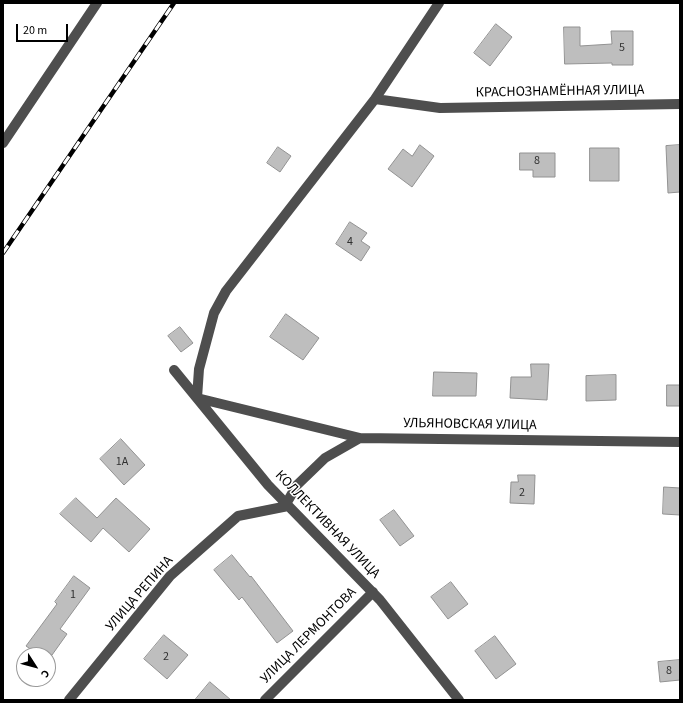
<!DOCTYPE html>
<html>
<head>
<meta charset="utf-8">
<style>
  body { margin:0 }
  #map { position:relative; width:683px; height:703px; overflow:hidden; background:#fff; font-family:"Source Sans 3",sans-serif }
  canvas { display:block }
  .frame { position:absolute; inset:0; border:4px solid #000; pointer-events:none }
  .north { position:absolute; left:16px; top:647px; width:40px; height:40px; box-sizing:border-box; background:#fff; border:1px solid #999; border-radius:50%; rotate:126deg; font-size:11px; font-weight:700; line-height:16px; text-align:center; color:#000 }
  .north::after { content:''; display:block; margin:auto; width:14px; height:18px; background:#000; clip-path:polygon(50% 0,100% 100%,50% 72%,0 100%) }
  .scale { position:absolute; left:16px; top:24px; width:52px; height:18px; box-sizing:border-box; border:2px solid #000; border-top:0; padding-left:5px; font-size:12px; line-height:14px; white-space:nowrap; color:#000; -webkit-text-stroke:3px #fff; paint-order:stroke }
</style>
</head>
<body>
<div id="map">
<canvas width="683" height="703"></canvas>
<div class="frame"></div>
<div class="north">С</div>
<div class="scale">20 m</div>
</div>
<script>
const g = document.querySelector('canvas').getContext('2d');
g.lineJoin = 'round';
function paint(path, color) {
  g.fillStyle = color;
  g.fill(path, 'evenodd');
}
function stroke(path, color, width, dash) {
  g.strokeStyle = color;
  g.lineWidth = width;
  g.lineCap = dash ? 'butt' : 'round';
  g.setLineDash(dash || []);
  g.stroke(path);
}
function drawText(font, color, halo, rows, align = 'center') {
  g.font = font + ' "Source Sans 3",sans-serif';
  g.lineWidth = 3;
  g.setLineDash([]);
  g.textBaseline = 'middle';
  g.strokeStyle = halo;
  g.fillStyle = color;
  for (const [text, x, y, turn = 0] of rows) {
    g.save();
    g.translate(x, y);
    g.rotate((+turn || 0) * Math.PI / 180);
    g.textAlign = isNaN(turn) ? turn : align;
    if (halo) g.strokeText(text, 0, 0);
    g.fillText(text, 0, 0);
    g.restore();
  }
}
const building = new Path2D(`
  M496 24 512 37 490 66 474 53Z
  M564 27H580V46L612 44 611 31H633V65H612V63L565 64Z
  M420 145 434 156 412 187 388 169 403 149 412 156Z
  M680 145V192L668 193 666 146Z
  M278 147 291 156 280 172 267 163Z
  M590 148H619V181H590Z
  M520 153H555V177H533V170H520Z
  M350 222 367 233 361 241 370 247 361 261 336 244Z
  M286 314 319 338 303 360 270 337Z
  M180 327 193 343 181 352 168 336Z
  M531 364H549L547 400 510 398 511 377H531Z
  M434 372 477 373 476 396H433Z
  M616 375V400L586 401V376Z
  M667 385H680V406H667Z
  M121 439 145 465 124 485 100 459Z
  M518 475H535L534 504 510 503 511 482H518Z
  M664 487 680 488V515L663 514Z
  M76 498 97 518 116 498 150 529 129 552 103 528 91 542 60 514Z
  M394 510 414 536 400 546 380 520Z
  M232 555 250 577 251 576 293 631 277 643 242 597 239 600 214 570Z
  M74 576 90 588 60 629 67 634 52 655H39L26 646 57 604 55 602Z
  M451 582 468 604 448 619 431 597Z
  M164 635 188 655 167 679 144 659Z
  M495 636 516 664 496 679 475 651Z
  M680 660V680L660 682 658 662Z
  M210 682 231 700H195Z`);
const minor = new Path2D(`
  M375 99 440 108 680 104
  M3 143 97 3
  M174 370 268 485 380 600 459 700
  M360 438 197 398 199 369 214 313 226 291 375 99 439 3
  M286 504 297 485 325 458 360 438 680 442
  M69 700 170 576 238 516 288 506
  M265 700 373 592`);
const rail = new Path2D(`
  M3 253 174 3`);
const numberNames = [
  ["5",622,48],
  ["8",537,161],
  ["4",350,242],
  ["1А",122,462],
  ["2",522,493],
  ["1",73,595],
  ["2",166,657],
  ["8",669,671]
];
const streetNames = [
  ["КРАСНОЗНАМЁННАЯ УЛИЦА",560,92,-1],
  ["УЛЬЯНОВСКАЯ УЛИЦА",470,425,1],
  ["КОЛЛЕКТИВНАЯ УЛИЦА",327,525,46],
  ["УЛИЦА РЕПИНА",140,594,-49],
  ["УЛИЦА ЛЕРМОНТОВА",309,636,-45]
];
paint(building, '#bebebe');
stroke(building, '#929292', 1);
stroke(minor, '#4e4e4e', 10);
stroke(rail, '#000', 4.5);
stroke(rail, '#fff', 3, [9]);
drawText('12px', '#303030', null, numberNames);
drawText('14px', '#000', '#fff', streetNames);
</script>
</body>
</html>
